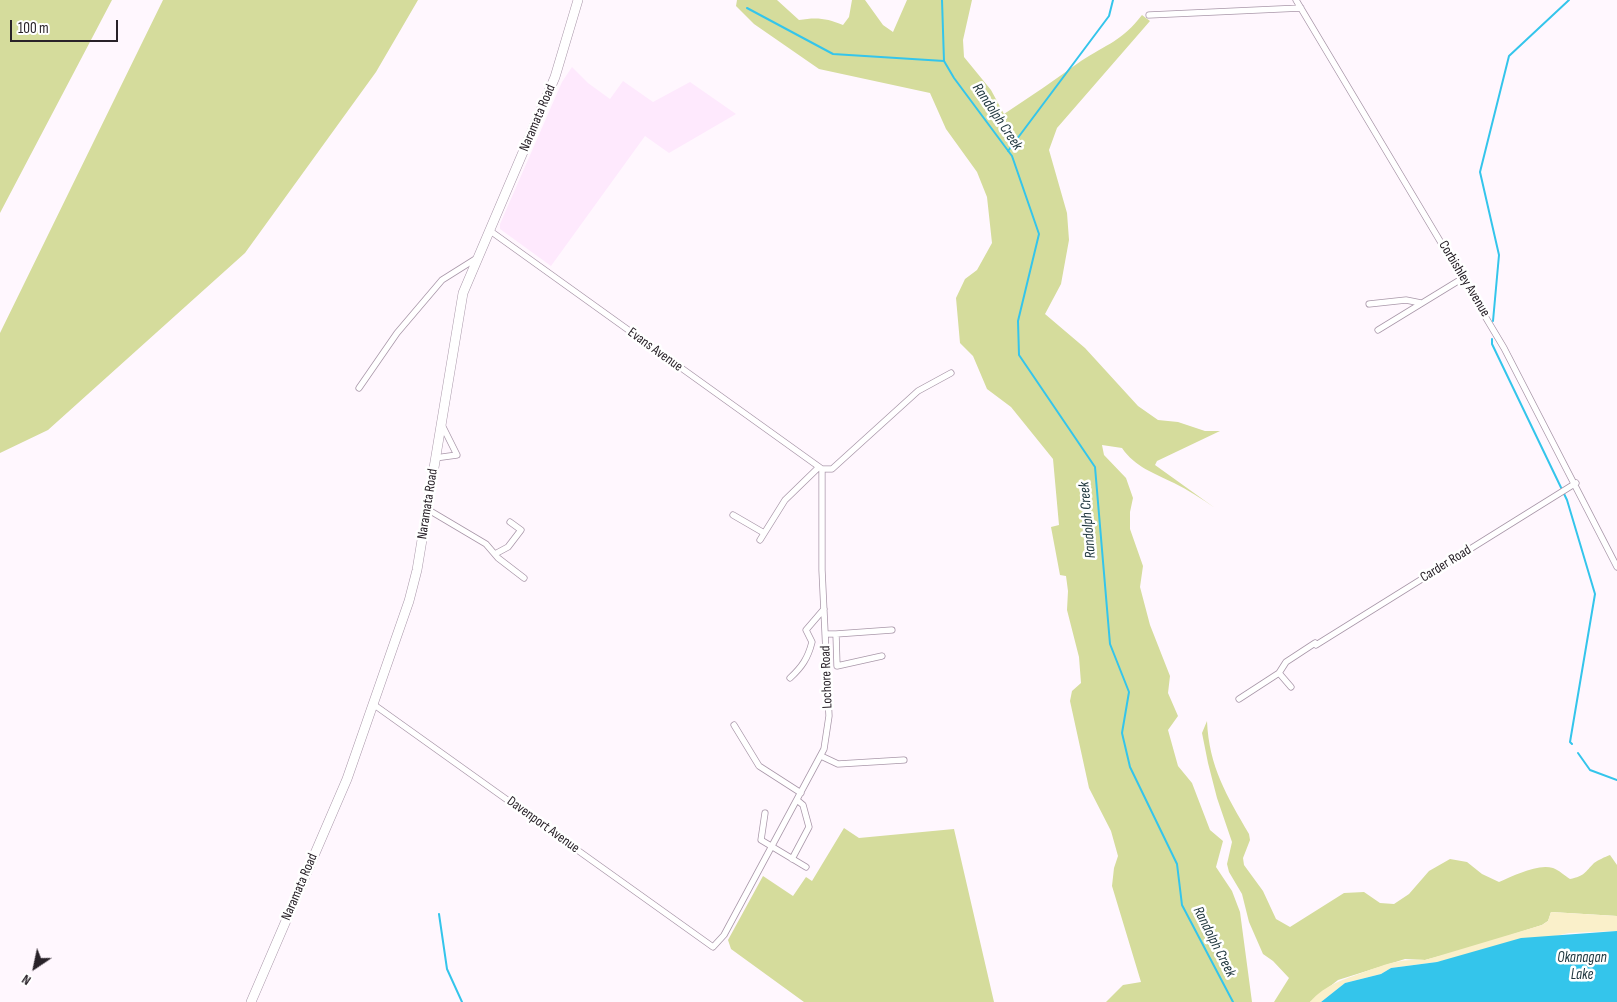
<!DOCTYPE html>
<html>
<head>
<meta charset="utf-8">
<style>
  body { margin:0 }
  #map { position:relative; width:1617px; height:1002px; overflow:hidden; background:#fff7fe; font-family:"Sofia Sans Condensed",sans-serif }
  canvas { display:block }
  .north { position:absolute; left:10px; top:942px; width:50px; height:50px; -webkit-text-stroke:4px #fff; paint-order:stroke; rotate:214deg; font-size:14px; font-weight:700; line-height:20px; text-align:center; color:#292229 }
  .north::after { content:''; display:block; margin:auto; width:18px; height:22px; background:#292229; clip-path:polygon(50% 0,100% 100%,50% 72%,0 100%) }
  .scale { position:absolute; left:10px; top:20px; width:108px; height:22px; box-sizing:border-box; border:2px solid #292229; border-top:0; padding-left:6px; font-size:15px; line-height:18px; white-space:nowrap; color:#292229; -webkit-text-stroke:4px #fff; paint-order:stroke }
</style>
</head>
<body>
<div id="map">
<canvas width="1617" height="1002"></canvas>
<div class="north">N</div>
<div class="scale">100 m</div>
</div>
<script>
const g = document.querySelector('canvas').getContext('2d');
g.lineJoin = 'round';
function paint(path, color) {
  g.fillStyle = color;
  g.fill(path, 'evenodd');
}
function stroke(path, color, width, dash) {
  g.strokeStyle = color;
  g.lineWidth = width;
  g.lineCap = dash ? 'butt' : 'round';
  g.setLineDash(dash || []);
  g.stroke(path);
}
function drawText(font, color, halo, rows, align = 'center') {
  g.font = font + ' "Sofia Sans Condensed",sans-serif';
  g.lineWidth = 5;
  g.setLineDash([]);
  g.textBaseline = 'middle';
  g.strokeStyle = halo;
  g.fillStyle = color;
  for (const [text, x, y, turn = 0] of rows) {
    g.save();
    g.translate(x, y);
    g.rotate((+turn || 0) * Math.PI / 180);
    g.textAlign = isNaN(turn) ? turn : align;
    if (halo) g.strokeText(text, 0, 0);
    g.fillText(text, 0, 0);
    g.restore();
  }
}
const built = new Path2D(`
  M572 67 588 83 610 99 623 81 653 102 690 82 736 114 669 153 645 136 551 266 500 229V224L562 82Z`);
const green = new Path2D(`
  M0 0H112L0 213Z
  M163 0H418L376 72 245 253 48 430 0 453V333Z
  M737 0H777L799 20C816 17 827 18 843 25L849 17 852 0H865L883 25 893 32 907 0H972L963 40 964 57 991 90 1004 114C1030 97 1056 79 1081 61 1107 44 1122 41 1142 15L1150 21 1057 128 1049 150 1067 213 1069 240 1061 284 1045 314 1085 348 1138 406 1158 420 1178 422 1205 431H1220L1157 461 1155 465 1215 508C1202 499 1188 490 1174 483 1154 473 1135 467 1122 448L1102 445 1104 455 1126 478 1133 498 1130 512V529L1143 566 1140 587 1150 625 1170 676 1168 693 1178 716 1168 730 1178 766 1192 783 1210 830 1223 841 1216 867 1232 891 1240 912 1252 1002H1106L1123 985 1141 982 1112 886 1114 868 1118 856 1111 831 1089 788 1070 701 1072 691 1081 683 1079 657 1067 610 1068 591 1066 576 1060 575 1051 527 1059 525 1053 459 1011 407 987 389 973 356 960 343 956 298 965 279 977 270 992 243 987 197 977 172 946 129 930 93 819 69 754 24 736 6Z
  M1207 721C1209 767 1227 796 1249 834L1250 840 1243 858 1244 865 1263 891 1276 919 1290 927 1344 893 1364 892 1380 903 1394 904 1409 894 1429 871 1450 859 1467 862 1482 874 1499 882C1513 876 1538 863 1553 868 1559 870 1565 876 1570 879 1585 876 1585 872 1594 863 1598 860 1605 857 1610 855L1617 865V916L1551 912 1548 921 1542 925 1470 948 1425 960 1405 959 1338 980 1310 1002H1274L1289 978 1273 961 1263 954 1249 922 1242 894 1229 872 1227 864 1232 842 1217 798 1208 763 1202 733Z
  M844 828 859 838 954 829 994 1002H804L731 949 728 940 763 876 793 896 806 877 812 881Z`);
const sand = new Path2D(`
  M1551 912 1617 916V931L1569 933 1437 962 1391 968 1381 974 1345 983 1321 1002H1310C1326 984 1343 980 1364 972 1387 964 1399 959 1425 960L1542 925 1548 921Z`);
const water = new Path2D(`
  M1617 931V1002H1321L1345 983 1381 974 1391 968 1437 962 1521 938Z`);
const stream = new Path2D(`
  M942 0 944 61 954 78 1012 156 1039 234 1018 321 1019 355 1095 467 1110 644 1129 692 1122 733 1130 767 1177 864 1182 905 1233 1002
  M747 8 833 54 944 61
  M1008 151 1109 16 1113 0
  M1493 321 1499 255 1480 172 1509 56 1569 0
  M1492 339V344L1567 500 1595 594 1570 742 1572 744
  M1578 753 1590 770 1617 780
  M439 914 447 969 462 1002`);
const minor = new Path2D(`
  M1296 0 1504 348 1617 567
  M1149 15 1301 8
  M489 230 822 469
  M1369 304 1406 300 1421 303
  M1378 330 1463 278
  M359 388 397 333 442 280 477 258
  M435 458 457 455 442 425
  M427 509 486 544 498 558 524 578
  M733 515 764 533
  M760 540 785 500 819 467
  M495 554 508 547 521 530 510 522
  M825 634H836L837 666 882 656
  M836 634 892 630
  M1316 645 1576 483
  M790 678C802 667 808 658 812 642L806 630 824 609
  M1291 687 1279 673 1286 662 1315 643
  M1239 699 1279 673
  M373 704 713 947 724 935 824 749 829 716 822 570V469H832L918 391 951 373
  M734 725 759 766 801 793
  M821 756 838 764 904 760
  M765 813 761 840 806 867
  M792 859 809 827 803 805 797 800`);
const secondary = new Path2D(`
  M251 1002 347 779 409 601 417 570 463 293 555 77 578 0`);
const streetNames = [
  ["Naramata Road",538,118,-67],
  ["Corbishley Avenue",1464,279,59],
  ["Evans Avenue",655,350,36],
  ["Naramata Road",428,504,-81],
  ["Carder Road",1446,564,-32],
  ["Lochore Road",827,677,-92],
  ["Davenport Avenue",543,825,36],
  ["Naramata Road",300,887,-67]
];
const waterNames = [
  ["Randolph Creek",997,117,56],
  ["Randolph Creek",1088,520,-95],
  ["Randolph Creek",1214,942,63],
  ["Okanagan",1582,958],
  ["Lake",1582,975]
];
paint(built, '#fee9fd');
paint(green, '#d5dc9c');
paint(sand, '#faf0ca');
paint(water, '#34c5eb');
stroke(stream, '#34c5eb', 2);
stroke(minor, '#a997a9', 7);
stroke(secondary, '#a997a9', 10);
stroke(minor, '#fff', 5.5);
stroke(secondary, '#fff', 9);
drawText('14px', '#292229', '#fff', streetNames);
drawText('italic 15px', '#20373f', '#fff', waterNames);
</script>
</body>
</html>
